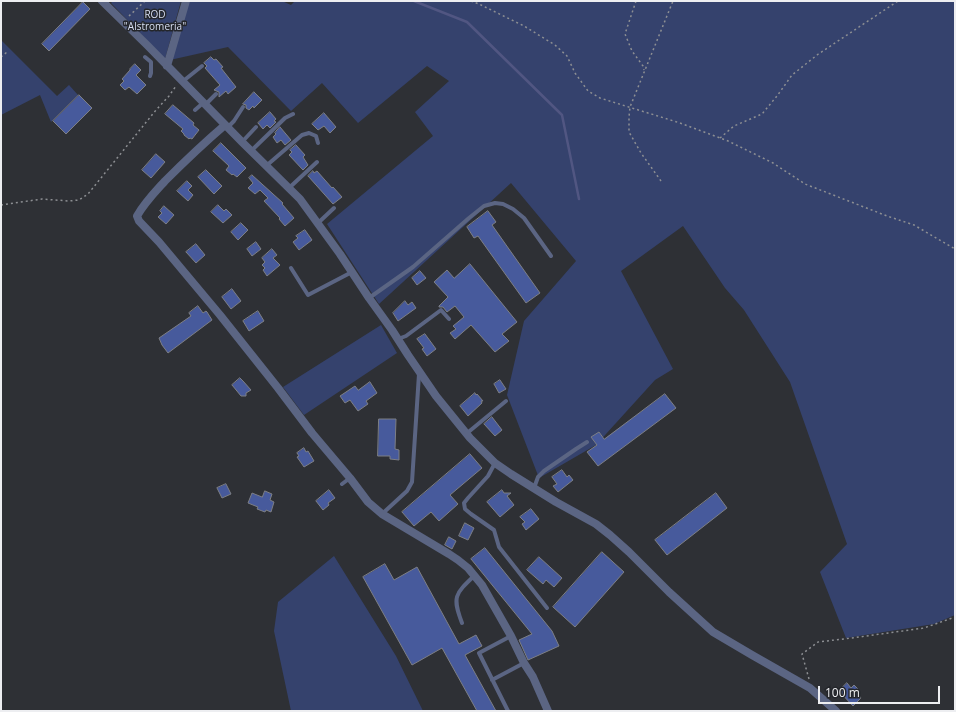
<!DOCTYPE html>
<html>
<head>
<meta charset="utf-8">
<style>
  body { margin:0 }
  #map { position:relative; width:956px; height:712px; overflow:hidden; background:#2e3035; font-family:"Open Sans",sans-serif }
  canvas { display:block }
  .frame { position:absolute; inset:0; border:2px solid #edeef1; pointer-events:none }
  .scale { position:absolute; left:818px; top:686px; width:122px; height:18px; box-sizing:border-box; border:2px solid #edeef1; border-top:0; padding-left:5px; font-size:12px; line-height:14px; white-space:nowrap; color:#edeef1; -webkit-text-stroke:3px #24262b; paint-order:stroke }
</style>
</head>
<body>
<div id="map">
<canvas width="956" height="712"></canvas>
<div class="frame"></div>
<div class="scale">100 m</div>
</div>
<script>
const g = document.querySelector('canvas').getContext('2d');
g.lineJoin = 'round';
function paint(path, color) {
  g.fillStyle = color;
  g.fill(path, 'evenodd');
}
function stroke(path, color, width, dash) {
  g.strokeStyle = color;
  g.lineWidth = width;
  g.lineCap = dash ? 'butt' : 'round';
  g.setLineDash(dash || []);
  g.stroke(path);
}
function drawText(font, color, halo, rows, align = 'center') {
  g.font = font + ' "Open Sans",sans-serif';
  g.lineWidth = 3;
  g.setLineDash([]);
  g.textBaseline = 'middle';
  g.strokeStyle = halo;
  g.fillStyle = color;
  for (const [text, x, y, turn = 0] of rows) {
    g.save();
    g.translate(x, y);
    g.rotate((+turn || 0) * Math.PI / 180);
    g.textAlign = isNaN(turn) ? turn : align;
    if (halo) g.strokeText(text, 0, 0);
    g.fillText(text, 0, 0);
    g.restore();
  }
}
const green = new Path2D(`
  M113 1H181L165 59 111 3Z
  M187 1H282L291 5 295 1H955V615L934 624 846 638 820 572 847 544 790 382 744 310 725 288 683 226 621 271 673 369 655 380 596 445 539 478 507 395 524 321 576 261 511 183 379 304 327 224 433 136 415 112 449 81 427 66 358 123 322 83 291 111 228 47 170 60Z
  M1 40 57 96 69 85 78 95 51 122 40 95 1 115Z
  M381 325 397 353 304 415 283 387Z
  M334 556 396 656 423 711H291L274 631 278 602Z`);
const stream = new Path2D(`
  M414 1 467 22 562 115 579 199`);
const building = new Path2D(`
  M83 2 90 9 49 51 42 44Z
  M211 57 214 60 216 59 223 67 221 68 236 87 228 94 226 91 219 97V92L214 90 220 85 205 68 207 66 204 63Z
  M135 64 141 70 136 75 146 85 137 94 129 87 125 90 120 85 124 81 122 79 130 70V69Z
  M254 92 262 100 254 108 253 106 249 110 246 108V105L243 104Z
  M79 95 92 108 66 134 53 121Z
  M173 105 194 123 193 125 199 130 192 139 190 138 189 139 184 135V134L181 131 183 129 165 114Z
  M270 112 276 119 274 121 276 122 270 128 267 125 263 129 258 123Z
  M324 113 336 127 330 133 324 126 318 130 312 124Z
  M280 127 291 140 285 145 281 140 277 143 273 137 276 134 275 133Z
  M221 143 246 168 237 177 233 174 232 175 226 170 229 166 213 151Z
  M296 145 305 155 303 157 308 165 303 170 289 155 292 152 290 150Z
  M156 154 165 162 151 178 142 170Z
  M206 170 222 186 214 194 198 177Z
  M313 171 314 173 317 171 332 188 333 187 342 197 333 204 308 176Z
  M252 175 283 203 282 204 294 218 285 226 279 219 280 218 264 201 268 198 260 190 255 194 248 188 253 183 249 178Z
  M187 181 192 186 188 190 193 195 188 201 177 191Z
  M218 205 224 211 226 209 232 215 223 223 211 212Z
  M164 206 174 215 166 224 158 217 162 213 160 211Z
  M488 211 496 222 492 225 540 293 526 303 478 236 474 238 467 227Z
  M241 223 248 230 238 240 231 232Z
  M305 230 312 240 299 250 293 242 298 238 296 236Z
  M256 242 261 249 252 256 247 249Z
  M196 244 205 255 196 263 186 252Z
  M272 249 277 255 273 258 280 265 267 276 263 270 265 268 262 265 265 262 262 258Z
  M470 264 517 322 502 334 509 341 495 352 471 325 455 339 450 333 456 329 453 326 464 317 455 306 447 312 443 307H439V306L448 297 434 282 447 270 454 278Z
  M420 271 426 278 417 285 412 278Z
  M232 289 241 301 231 309 222 297Z
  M405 301 408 305 412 302 416 308 398 321 393 313Z
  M198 306 203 313 206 311 207 312 212 320 168 353 162 345 159 338 191 316 189 313Z
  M258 311 264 321 249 331 243 321Z
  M425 334 436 349 427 356 422 349 424 348 417 339Z
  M240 378 243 381 251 390 246 393V396H241L232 385Z
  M500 380 506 389 499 393 494 384Z
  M370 382 377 393 366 401 368 404 358 411 350 400 345 403 340 396 355 386 358 390Z
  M475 393 476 395 477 394 483 401H481L482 403 468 416 460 406Z
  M665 394 676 408 598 466 587 452 597 445 591 437 599 432 604 439Z
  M492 417 502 430 495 436 484 424Z
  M379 419H396L395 449 399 450V460L390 459V456H378Z
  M304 448 306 452 308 451 314 461 304 467 297 457 299 456 297 453Z
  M470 454 482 468 450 495 458 504 439 521 431 512 414 526 402 512Z
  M562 470 567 477 569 475 573 480 558 492 553 486 557 484 552 477Z
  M226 484 231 494 222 498 217 488Z
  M329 490 335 498 328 503 329 505 323 510 316 501Z
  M502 490 504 493H511L507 496 514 505 500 517 487 502Z
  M265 491 272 494 270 500 274 502 271 512 266 510 265 512 257 509 258 507 248 503 252 493 262 497Z
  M716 493 727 508 667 555 655 540Z
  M531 509 539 519 526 530 522 524 525 522 520 517Z
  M465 523 474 528 468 540 459 536Z
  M449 537 456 541 452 549 445 545Z
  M485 548 552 631 559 646 528 660 519 640 532 634 471 559Z
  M602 552 624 572 575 627 553 607Z
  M539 557 562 578 554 587 546 580 543 584 527 570Z
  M385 564 394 580 417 567 459 644 476 635 482 646 465 655 496 711H477L442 648 412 665 363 577Z
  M847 683 851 688 854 685 858 689 856 692 861 698 853 706 839 691Z`);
const path = new Path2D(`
  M471 1 479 4 524 26 555 45 567 56 575 73 588 91 600 98 680 123 728 141 773 163 805 184 887 216 914 225 955 249
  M636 1 625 34 632 51 643 66 644 70
  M129 16 145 1
  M1 57 7 52
  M720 138 734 126 762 114 777 96 792 75 817 55 898 1
  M661 181 641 153 629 132V117L630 107 673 1
  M1 205 42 199 69 201 79 200 88 194 156 110 169 96 176 86
  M809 679 802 654 818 642 852 638 924 628 955 617`);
const lane = new Path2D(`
  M145 57 151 62V73L150 76
  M182 82 202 66
  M205 105 216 94
  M195 110 203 103
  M227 128 234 121 243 107
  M242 142 256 127
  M251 151 285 118 293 114
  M266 166 302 135 309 133 316 136 318 143
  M289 188 317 162
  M318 223 334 208
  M291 268 308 295 352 272
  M369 298 413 267 469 218 484 206 495 203 503 204 513 209 524 218 551 256
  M398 339 406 336 441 310 449 319
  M466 434 506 401
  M495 463 488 476 468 498 464 503 465 509 471 514 494 530 499 547 547 608
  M342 484 350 478
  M534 488 538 477 544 471 576 449 587 442
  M382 514 407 491 412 482 419 374
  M462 623C452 597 455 594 474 576
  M492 680 524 663
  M508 711 479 653 511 636`);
const street = new Path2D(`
  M102 1 147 45 242 142 300 199 340 254 369 298 392 330 408 355 436 396 470 438 495 463 511 474 556 502 596 524 610 535 629 552 669 592 713 632 752 655 810 688 836 711
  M167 66 186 1
  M225 125C204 143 184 162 165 181 155 192 145 202 137 216L139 221 159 242 220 315 278 388 312 433 350 478 368 502 382 514 449 554 458 560 468 568 482 585 511 636 524 663 533 677 548 711`);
const parkNames = [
  ["ROD",155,15],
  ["\"Alstromeria\"",155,27]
];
paint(green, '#35426d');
stroke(stream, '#515682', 2.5);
paint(building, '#475a9c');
stroke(building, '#7d7f85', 1);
stroke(path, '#8d8f93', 1.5, [2, 3]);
stroke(lane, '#5b6583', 4);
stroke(street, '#5b6583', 8);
drawText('10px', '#d7def2', '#24262b', parkNames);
</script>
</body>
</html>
